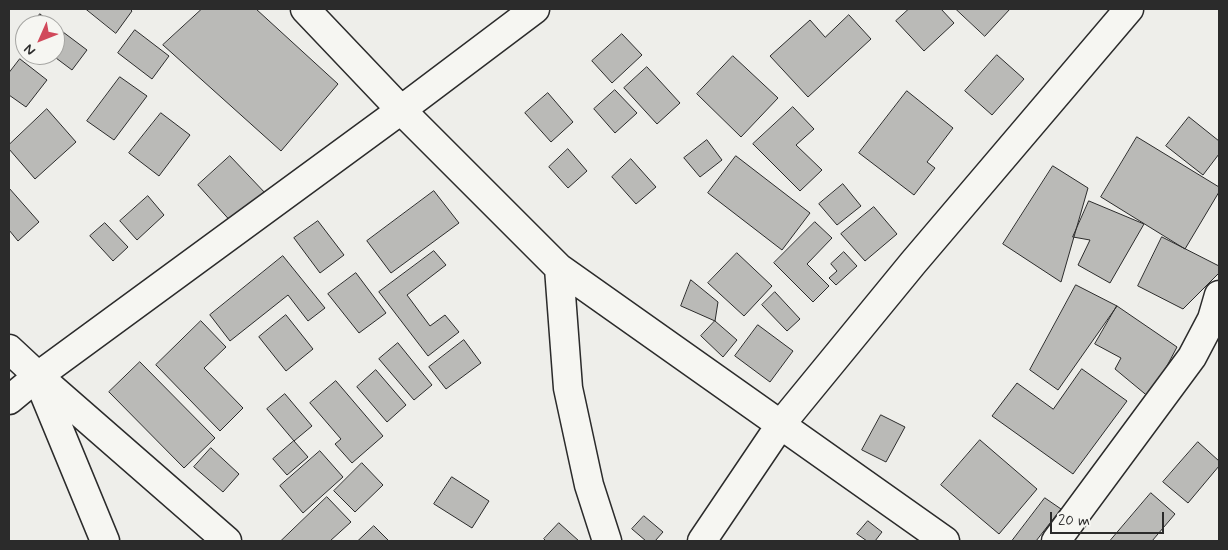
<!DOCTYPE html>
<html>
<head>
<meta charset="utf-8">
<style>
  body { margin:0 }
  #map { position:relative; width:1228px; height:550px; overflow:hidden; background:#eeeeea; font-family:Mynerve,sans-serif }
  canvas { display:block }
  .frame { position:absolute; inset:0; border:10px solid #2b2b2b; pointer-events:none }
  .north { position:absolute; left:15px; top:15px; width:50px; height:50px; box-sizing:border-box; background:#f6f6f2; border:1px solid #a5a5a2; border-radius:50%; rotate:226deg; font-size:14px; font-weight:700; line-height:20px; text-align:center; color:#2b2b2b }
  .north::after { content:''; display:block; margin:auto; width:18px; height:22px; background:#d1495b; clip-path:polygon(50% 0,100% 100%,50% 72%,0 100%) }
  .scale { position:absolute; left:1050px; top:512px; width:114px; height:22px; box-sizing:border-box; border:2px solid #2b2b2b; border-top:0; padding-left:6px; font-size:15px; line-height:18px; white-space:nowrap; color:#2b2b2b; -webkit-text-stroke:4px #f6f6f2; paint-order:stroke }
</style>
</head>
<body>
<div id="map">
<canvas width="1228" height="550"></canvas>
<div class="frame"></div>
<div class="north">N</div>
<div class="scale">20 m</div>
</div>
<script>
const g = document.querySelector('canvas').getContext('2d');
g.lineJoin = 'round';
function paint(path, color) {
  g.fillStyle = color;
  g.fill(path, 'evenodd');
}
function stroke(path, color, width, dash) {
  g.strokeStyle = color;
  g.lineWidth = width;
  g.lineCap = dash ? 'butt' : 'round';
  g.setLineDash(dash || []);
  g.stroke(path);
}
const building = new Path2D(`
  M86 9H130L132 11 116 33Z
  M202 9H256L338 84 281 151 163 45Z
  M909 9H941L954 23 924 51 896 21Z
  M956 9H1010L985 36Z
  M40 14 54 25H32Z
  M849 15 871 39 808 97 770 56 810 20 825 37Z
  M55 26 87 50 72 70 52 55H55Z
  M135 30 169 56 152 79 118 53Z
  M622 34 642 55 612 83 592 61Z
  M997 55 1024 79 992 115 965 91Z
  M733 56 778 98 741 137 697 94Z
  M20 59 47 80 26 107 9 95V73Z
  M647 67 680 103 657 124 624 88Z
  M120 77 147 96 114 140 87 121Z
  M615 90 637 113 615 133 594 109Z
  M907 91 953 128 927 162 935 168 914 195 859 153Z
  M548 93 573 122 551 142 525 113Z
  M793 107 814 129 796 145 822 170 800 191 753 144Z
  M47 109 76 142 35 179 9 149V145Z
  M161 113 190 135 159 176 129 153Z
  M1189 117 1219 141V154L1203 175 1166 146Z
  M1137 137 1219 187V192L1185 249 1101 197Z
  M707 140 722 160 700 177 684 158Z
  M568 149 587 171 568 188 549 167Z
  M230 156 267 195 234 225 198 185Z
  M736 156 810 213 782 250 708 193Z
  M631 159 656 187 636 204 612 177Z
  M1053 166 1088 188 1061 282 1003 244Z
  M843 184 861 206 837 225 819 204Z
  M9 188 39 222 18 241 9 230Z
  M434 191 459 223 391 273 367 241Z
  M148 196 164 215 137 240 120 221Z
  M1089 201 1144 224 1110 283 1078 265 1090 240 1073 237Z
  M874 207 897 234 865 261 841 234Z
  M318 221 344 255 320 273 294 238Z
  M815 222 832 238 807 264 829 286 813 302 774 263Z
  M105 223 128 247 113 261 90 236Z
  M1162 237 1219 266V273L1183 309 1138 286Z
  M434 251 446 265 407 295 430 326 445 315 459 332 428 356 379 292Z
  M844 252 857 266 836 285 829 278 837 271 831 264Z
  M737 253 772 286 744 316 708 283Z
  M283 256 325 308 308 321 288 295 230 341 210 315Z
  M356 273 386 313 359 333 328 294Z
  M691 280 718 302 715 321 681 306Z
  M1076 285 1117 306 1058 390 1030 370Z
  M775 292 800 319 787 331 762 305Z
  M1117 306 1177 347 1150 398 1115 369 1121 358 1095 344Z
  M286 315 313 349 286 371 259 337Z
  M201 321 226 347 204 368 243 408 220 431 156 365Z
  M715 321 737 340 723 357 701 336Z
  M758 325 793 351 770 382 735 356Z
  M464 340 481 363 446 389 429 367Z
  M398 343 432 385 414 400 379 359Z
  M140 362 215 438 184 468 109 392Z
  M1082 369 1127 401 1073 474 992 416 1017 383 1053 409Z
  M376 370 406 405 387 422 357 387Z
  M336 381 383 436 352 463 335 444 341 439 310 403Z
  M285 394 312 426 294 441 267 409Z
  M881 415 905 427 886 462 862 450Z
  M980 440 1037 489 999 534 941 485Z
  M294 441 308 457 287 475 273 459Z
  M1198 442 1219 461V466L1188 503 1163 482Z
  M211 448 239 474 223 492 194 467Z
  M320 451 343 477 303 513 280 486Z
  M362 463 383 485 355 512 334 491Z
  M452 477 489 501 472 528 434 504Z
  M1151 493 1175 514 1152 541H1110Z
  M327 497 351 522 330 541H281Z
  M1045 498 1061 509 1036 541H1012Z
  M644 516 663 532 655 541H646L632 529Z
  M868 521 882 532 875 541H867L857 534Z
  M559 523 579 541H546L544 539Z
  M374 526 389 541H358Z`);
const minor = new Path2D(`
  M305 9 401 110 559 268 945 541
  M559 268 568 388 589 485 607 541
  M9 349 38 376 227 541
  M39 381 105 541
  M9 400 38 376 401 110 535 9
  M702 541 781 424 913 263 1129 9
  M1056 541 1192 357 1212 319 1219 295`);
paint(building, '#babab7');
stroke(building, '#2b2b2b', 1);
stroke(minor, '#2b2b2b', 31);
stroke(minor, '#f6f6f2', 28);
</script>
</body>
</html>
